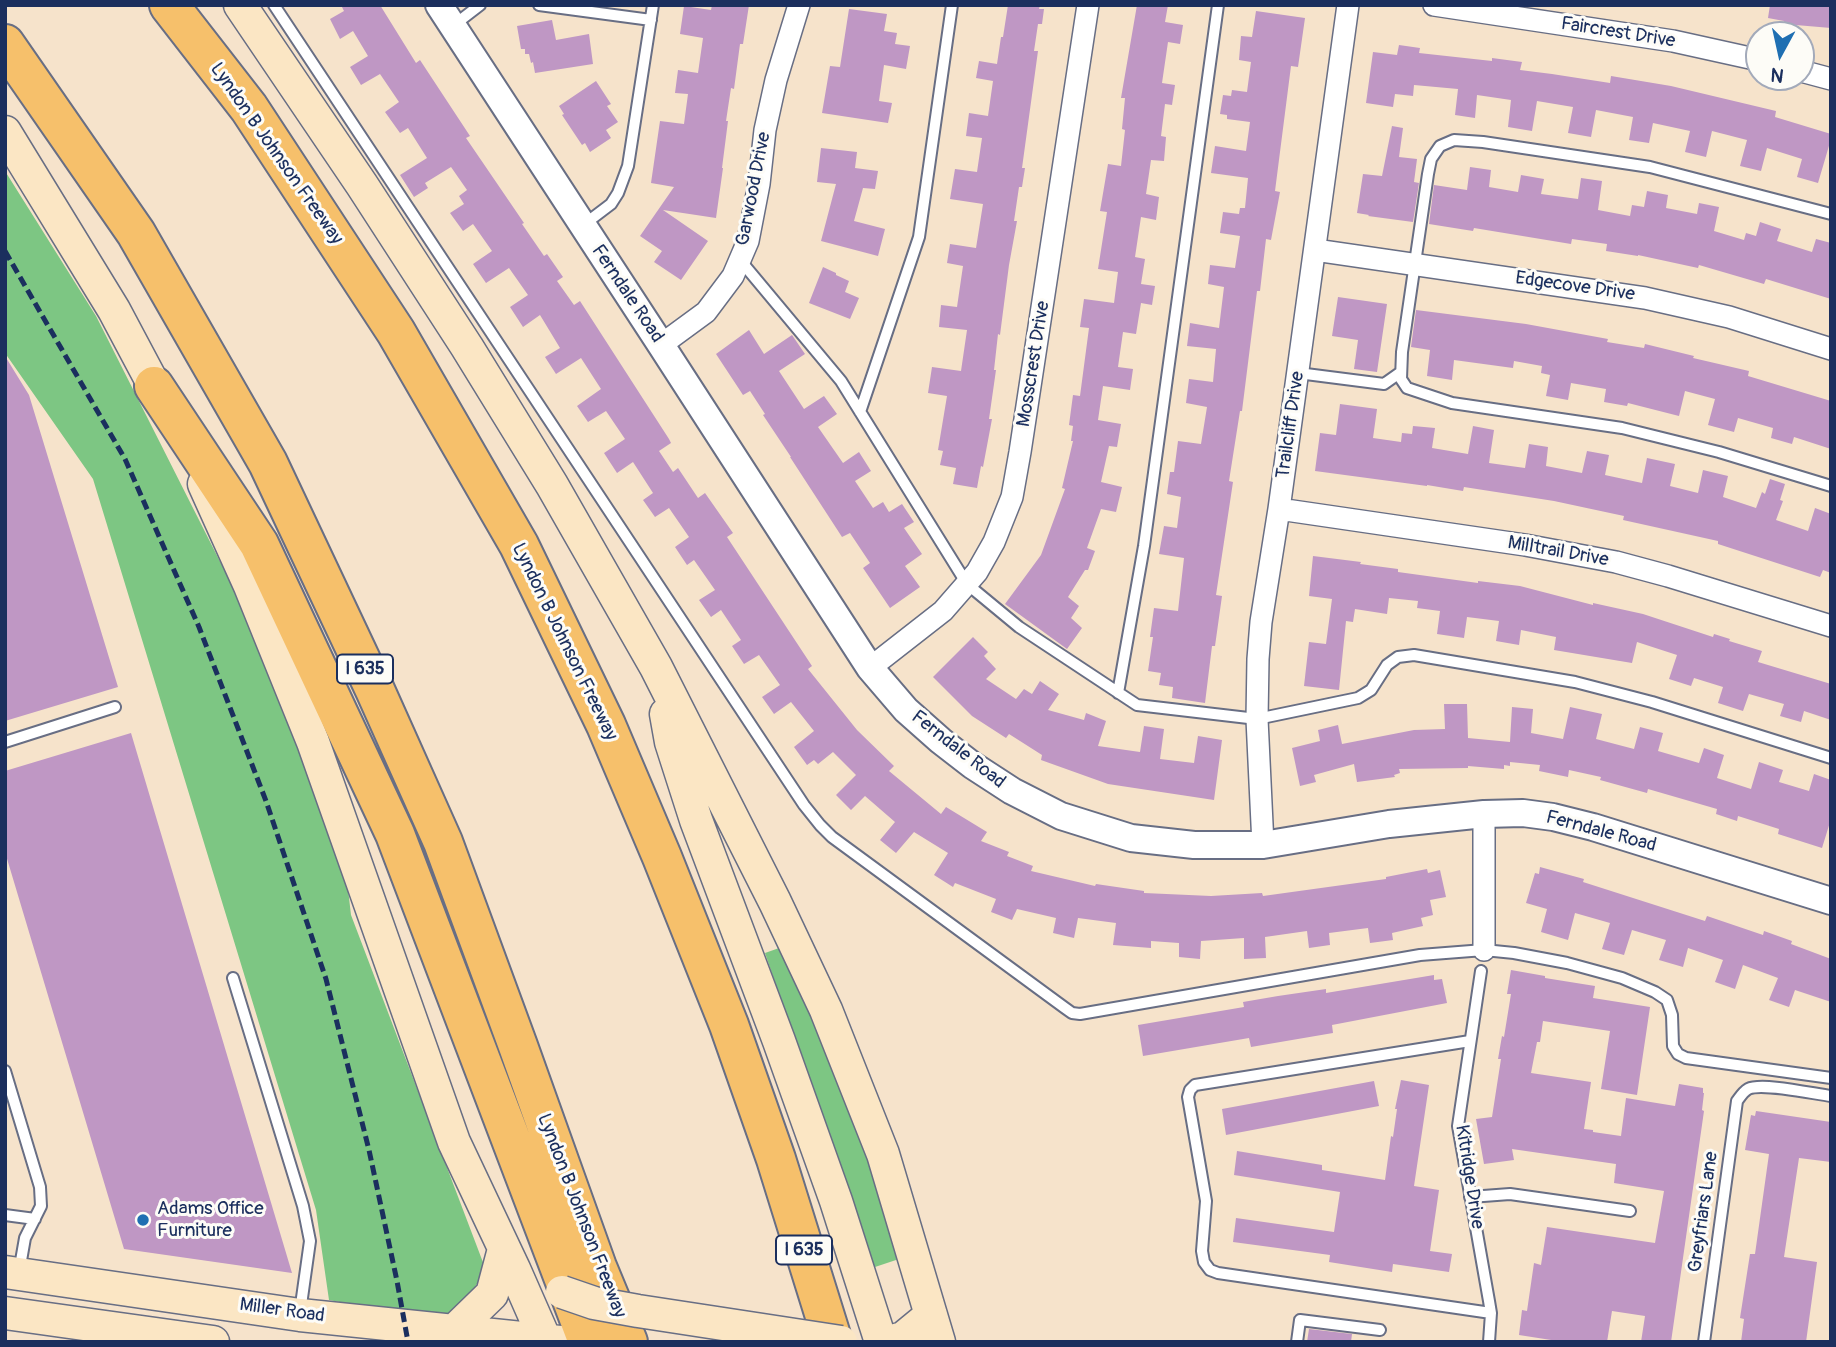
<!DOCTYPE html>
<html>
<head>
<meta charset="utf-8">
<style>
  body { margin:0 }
  #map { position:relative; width:1836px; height:1347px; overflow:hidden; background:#f6e3cb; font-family:Pangolin,sans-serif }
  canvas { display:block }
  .frame { position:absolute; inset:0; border:7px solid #1b2f5e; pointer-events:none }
  .north { position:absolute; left:1745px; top:21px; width:70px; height:70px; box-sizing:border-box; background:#fdfcf7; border:2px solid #a3aaba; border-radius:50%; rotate:188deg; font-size:19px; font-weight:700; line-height:28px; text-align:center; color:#1b2f5e }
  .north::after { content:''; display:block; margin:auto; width:24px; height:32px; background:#1f6fb2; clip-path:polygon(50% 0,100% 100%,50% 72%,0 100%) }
</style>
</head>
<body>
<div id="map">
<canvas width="1836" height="1347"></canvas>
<div class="frame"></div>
<div class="north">N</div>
</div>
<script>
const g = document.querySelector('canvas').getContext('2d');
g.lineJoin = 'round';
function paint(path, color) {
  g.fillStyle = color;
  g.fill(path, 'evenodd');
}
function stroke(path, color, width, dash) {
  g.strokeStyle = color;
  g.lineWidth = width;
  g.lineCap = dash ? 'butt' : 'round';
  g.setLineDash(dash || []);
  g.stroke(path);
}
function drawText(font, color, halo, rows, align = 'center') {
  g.font = font + ' Pangolin,sans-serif';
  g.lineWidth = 6;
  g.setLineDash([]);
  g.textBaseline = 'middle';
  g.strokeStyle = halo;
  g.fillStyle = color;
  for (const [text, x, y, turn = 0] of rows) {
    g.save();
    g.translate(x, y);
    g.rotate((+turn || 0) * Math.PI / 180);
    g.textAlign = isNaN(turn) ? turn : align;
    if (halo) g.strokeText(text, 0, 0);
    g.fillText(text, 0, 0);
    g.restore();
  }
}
const green = new Path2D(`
  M5 171 96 316 247 615 346 872 351 915 484 1265 479 1281 464 1303 447 1316H413L329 1300 316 1210 93 479 5 353Z
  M782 947 849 1104 902 1258 872 1268 765 953Z`);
const building = new Path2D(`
  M341 5H380L416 63 420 60 470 136 466 138 524 223 522 224 544 256 547 254 563 277 557 281 574 305 580 301 669 439 671 443 659 451 673 472 678 468 698 498 705 493 733 533 727 537 812 666 808 669 857 730 894 766 889 771 941 814 946 807 987 832 981 841 1009 852 1007 856 1033 866 1031 871 1095 886 1096 884 1144 891V893L1211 896 1262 893 1263 896 1386 879V877L1427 869 1428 873 1440 870 1446 897 1430 900 1433 915 1421 918 1423 926 1392 933 1393 940 1370 943 1368 928 1329 933 1330 945 1309 948 1307 931 1265 937 1266 958 1244 959V938L1201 941 1200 959 1179 957V943L1151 941V948L1113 945 1116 923 1078 918 1074 938 1053 933 1056 918 1017 909 1012 920 991 912 996 899 955 883 953 887 934 875 948 853 914 832 896 853 880 840 895 822 865 796 851 810 836 795 856 775 833 752 818 764 814 760 807 765 794 747 814 731 791 702 774 714 762 697 780 685 759 655 744 664 732 646 741 640 721 610 711 617 699 600 715 590 694 560 687 565 675 547 689 537 669 508 655 517 643 500 653 493 633 462 617 473 604 453 625 439 606 411 588 422 577 406 601 389 581 358 556 374 545 357 560 348 540 315 523 327 510 307 528 295 509 268 486 283 473 264 492 251 473 224 463 231 450 213 464 204 459 196 467 190 451 167 425 183 428 188 414 197 400 175 427 158 408 128 400 133 385 112 399 102 380 74 361 85 350 67 368 56 353 31 340 39 330 19 344 11Z
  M712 5H749L743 44H740L734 89 731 88 726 121H728L722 168H723L716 218 663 210 708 241 681 280 654 262 662 251 640 236 674 187 651 183 660 121 684 124 688 94 675 93 678 70 698 73 703 38 680 34 684 6 711 10Z
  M1008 5H1040L1039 9H1044L1042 24H1038L1034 51H1038L1022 168H1025L1022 187H1019L1014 221H1017L1009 265 1000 335 998 334 994 370H996L989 419H992L983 467 981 466 977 488 953 484 956 468 940 465 943 451 938 450 947 396 928 393 932 367 961 371 967 330 939 327 941 305 957 307 963 266 947 263 950 244 976 248 983 204 950 199 955 169 977 172 982 138 966 136 969 113 988 116 993 81 976 78 979 61 997 64 1001 37H1003Z
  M1137 5H1168L1165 22 1183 25 1180 44 1168 42 1162 83 1175 85 1172 105 1165 104 1161 136 1166 137 1164 161 1151 160 1146 194 1159 197 1156 220 1141 217 1135 257 1145 259 1141 284 1155 286 1152 305 1141 303 1136 334 1123 332 1118 367 1133 369 1130 390 1103 386 1098 420 1121 424 1117 447 1109 446 1101 482 1122 487 1116 512 1101 509 1087 548 1095 551 1088 570H1085L1068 597 1079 606 1071 618 1082 628 1067 649 1005 604 1041 555 1065 489 1062 488 1073 441H1071L1073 426 1069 425 1073 395 1080 396 1089 328 1080 327 1084 299 1114 303 1118 272 1098 269 1107 212 1100 211 1108 164 1121 166 1125 130 1122 129 1125 98H1121Z
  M1770 5H1831V28L1784 24V21L1768 18Z
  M849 9 887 14 884 31 897 33 895 44 910 46 906 69 884 65 879 101 892 103 888 123 822 113 830 66 840 67Z
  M1256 11 1305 18 1298 67 1291 66 1275 191 1280 192 1271 240 1266 239 1260 291H1257L1242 411H1240L1229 481 1233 482 1216 595 1222 596 1215 646H1212L1205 703 1172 698 1173 687 1159 685 1161 673 1148 671 1153 637H1150L1154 608 1178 611 1184 558 1159 554 1164 526 1177 528 1181 497 1167 494 1170 472H1174L1178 441 1201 444 1207 407 1186 403 1189 379 1213 382 1216 349 1187 346 1190 323 1219 328 1224 287 1208 284 1210 265 1235 268 1240 236 1220 233 1223 212 1239 214 1240 208H1245L1248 178 1211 173 1215 146 1246 151 1250 122 1227 119V115L1220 114 1223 95 1231 96 1232 90 1247 92 1251 62 1239 60 1241 36 1252 37Z
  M552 20 556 40 589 34 593 64 535 73 533 62 531 63 529 54H525V49H521L517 26Z
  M1399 45 1420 48 1419 53 1492 61V58L1522 62 1520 70 1552 74 1610 83 1611 76 1671 86 1776 111 1775 117 1831 134V139L1818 183 1797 177 1802 159 1767 148 1761 171 1740 166 1747 140 1712 131 1706 157 1685 152 1690 131 1653 123 1649 143 1629 140 1633 117 1596 110 1591 137 1568 133 1573 107 1537 101 1532 131 1508 127 1511 100 1477 95 1475 118 1455 115 1458 89 1414 85 1413 96 1395 94 1393 107 1366 103 1373 52 1397 55Z
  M596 81 611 104 607 106 618 122 606 130 611 138 590 152 585 143 582 145 562 115 564 114 559 106Z
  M1392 126 1403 128 1399 157 1417 159 1414 182 1419 183 1413 222 1368 216 1369 215 1357 213 1363 174 1382 176Z
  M821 148 857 152 855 168 878 171 875 189 863 188 854 221 885 229 878 256 821 241 836 184 817 182Z
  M1470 167 1491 170 1489 187 1518 192 1521 175 1544 179 1541 194 1578 199 1581 178 1602 181 1598 210 1630 216 1632 205 1644 207 1647 191 1668 195 1666 208 1697 214 1699 203 1719 207 1714 231 1744 240 1746 233 1756 236 1760 222 1781 229 1777 241 1812 252 1816 239 1831 243V299L1766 279 1764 284 1699 265 1698 268 1638 255V256L1606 251 1607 244 1572 239 1571 244 1474 228 1473 231 1429 224 1434 185 1467 190Z
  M823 267 836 273V275L849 281 845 292 859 298 850 319 809 303Z
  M1338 297 1387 304 1377 372 1354 369 1358 340 1332 336Z
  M1416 310 1526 324 1608 339 1607 342 1644 348 1645 344 1694 356 1693 358 1749 371 1748 376 1831 401V449L1794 437 1792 444 1771 438 1773 428 1738 418 1734 432 1708 425 1715 399 1685 391 1679 416 1628 403 1627 406 1604 402 1606 389 1571 383 1568 400 1546 396 1550 375 1541 373 1542 366 1514 361 1513 368 1454 360 1452 380 1427 376 1430 350 1411 347Z
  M749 330 764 354 792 335 805 354 779 371 804 409 824 396 837 414 818 427 843 463 859 452 871 471 855 481 873 508 883 502 889 512 902 504 914 522 904 528 922 554 905 566 920 587 890 608 863 568 870 563 850 533 842 537 790 457H791L763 415 765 414 750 391 743 395 716 354Z
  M5 356 29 395 118 687 5 721Z
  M1340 404 1377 409 1373 438 1401 442 1402 433 1412 434 1413 426 1435 428 1432 448 1468 454 1473 426 1494 430 1489 463 1525 468 1529 444 1548 447 1546 466 1582 473 1587 451 1609 455 1605 475 1642 483 1647 458 1675 464 1670 486 1698 493 1703 470 1728 476 1723 497 1756 508 1762 492 1765 494 1770 479 1785 484 1780 500 1783 501 1776 520 1808 531 1815 508 1831 514V573L1823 570 1820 577 1718 544V541L1623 520 1624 516 1554 501 1464 487 1463 491 1427 485V486L1315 471 1320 433 1336 435Z
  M1313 556 1361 562 1360 564 1398 569V572L1478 583V581L1520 586 1593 605V603L1643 614 1713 637 1714 634 1730 639 1729 641 1762 651 1758 662 1831 684V720L1804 711 1801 722 1780 716 1784 704 1749 694 1743 711 1718 703 1723 687 1694 678 1691 686 1669 679 1677 655 1637 642 1632 663 1554 650 1556 637 1521 630 1519 645 1496 641 1499 621 1467 617 1464 638 1437 634 1440 611 1417 608 1418 601 1389 598 1387 614 1355 609 1353 622 1346 621 1339 690 1304 686 1309 642 1326 644 1332 599 1309 596Z
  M973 637 988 652 984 656 996 669 986 679 1016 699 1024 689 1032 694 1040 681 1059 694 1048 710 1084 720 1086 713 1106 721 1098 746 1140 752 1144 726 1164 729 1160 759 1194 763 1198 736 1222 740 1214 800 1108 784 1041 760 1042 755 1009 734 1006 738 972 716 933 677Z
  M1444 704H1467L1468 738 1510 742 1512 707 1533 709 1531 733 1563 739 1570 707 1602 714 1596 739 1634 749 1640 727 1663 733 1658 751 1699 763 1704 748 1724 755 1717 778 1751 789 1759 762 1783 770 1779 782 1809 791 1814 774 1831 780V819L1822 848 1778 834 1779 829 1738 816 1737 821 1716 814 1717 809 1648 789 1647 793 1600 780 1601 777 1569 770 1568 777 1539 771 1540 765 1510 762V766L1504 765V769L1468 766V768L1399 769 1400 773 1394 775 1395 777 1357 782 1354 764 1314 775 1316 782 1300 786 1292 748 1320 741 1318 730 1338 725 1342 744 1414 730 1445 729Z
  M131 733 292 1273 124 1249 5 852V771Z
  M1540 867 1584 879 1583 882 1705 921 1707 916 1763 935 1764 931 1792 941 1791 944 1831 959V1002L1795 990 1789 1007 1769 1000 1778 978 1743 965 1735 989 1715 982 1723 960 1688 948 1683 967 1659 960 1666 940 1632 930 1624 955 1602 949 1610 923 1575 913 1568 940 1541 932 1547 909 1526 903 1535 873 1539 874Z
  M1511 970 1545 976V978L1595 986 1593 998 1650 1007 1637 1095 1601 1089 1610 1031 1543 1021 1540 1042H1537L1531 1073 1591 1082 1584 1129 1593 1130V1132L1621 1136 1626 1098 1675 1106 1679 1084 1703 1088V1093H1704L1702 1110 1704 1111 1671 1342H1641L1645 1316 1612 1311 1607 1342H1564L1519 1335 1522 1310 1527 1311 1534 1263 1541 1265 1547 1227 1655 1243 1664 1191 1614 1183 1616 1164 1512 1149 1514 1160 1484 1164 1476 1119 1492 1117 1501 1059H1498L1502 1036 1504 1037 1511 994H1507Z
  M1434 975V980L1442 979 1447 1003 1332 1025 1333 1033 1251 1047 1249 1038 1143 1056 1138 1025 1244 1007 1243 1002 1278 996 1326 989V993Z
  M1401 1080 1429 1085 1414 1186 1439 1190 1430 1251 1452 1254 1449 1272 1393 1264 1392 1272 1329 1262 1330 1255 1233 1242 1236 1218 1334 1232 1340 1192 1234 1175 1237 1151 1322 1165V1170L1385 1180 1391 1136 1393 1137 1397 1109H1395Z
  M1374 1081 1379 1106 1226 1135 1222 1109Z
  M1756 1111 1831 1122V1162L1799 1158 1784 1257 1817 1262 1806 1342H1741L1744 1319 1740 1318 1750 1254H1755L1769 1154 1745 1150 1751 1115 1755 1116Z
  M1309 1329 1352 1334 1351 1342H1307Z`);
const service = new Path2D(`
  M274 5 804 805 820 825 832 837 1065 1008 1072 1013 1080 1014 1420 955 1484 950 1514 953 1567 963 1622 978 1655 992 1667 1000 1672 1015 1673 1046 1678 1054 1686 1058 1831 1078
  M539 5 651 20
  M454 25 480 5
  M1831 214 1650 167 1483 142 1454 140 1440 146 1431 159 1428 174 1402 352 1401 379 1407 388 1452 403 1622 428 1719 452 1831 486
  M582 226 611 204 618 193 628 166 653 5
  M740 260 841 381 967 584 1019 627 1137 705 1257 719 1358 698 1371 690 1387 665 1398 657 1414 655 1575 682 1652 702 1831 758
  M1298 373 1384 384 1401 372
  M860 412 919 237 952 5
  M1118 693 1144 546 1218 5
  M5 742 115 707
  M1481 971 1458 1126 1489 1301 1491 1313 1489 1342
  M233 978 303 1206 310 1241 300 1312
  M1470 1041 1195 1085 1190 1090 1188 1097 1206 1201 1202 1251 1204 1262 1210 1270 1218 1273 1491 1313
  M5 1071 40 1187 41 1206 25 1238 19 1272
  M1470 1197 1510 1194 1630 1211
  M5 1215 35 1219
  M1297 1342 1300 1320 1380 1330
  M1704 1342 1737 1101C1740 1097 1743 1092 1748 1089 1762 1082 1814 1094 1831 1096`);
const minor = new Path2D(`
  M1434 5 1673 41 1759 60
  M1801 71 1831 79
  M1315 250 1645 298 1729 317 1831 349
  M661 345 706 312 733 276 748 241 759 184 765 130 776 80 799 5
  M1279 509 1525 545 1616 562 1668 576 1831 626
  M870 668 943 611 977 572 994 542 1012 497 1020 452 1088 5
  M1484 814V950
  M1263 845 1257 719 1258 659 1261 622 1279 509 1348 5`);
const tertiary = new Path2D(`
  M439 5 661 345 870 668 906 710 941 741 972 765 1012 791 1061 816 1131 838 1194 845H1263L1389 824 1484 814 1523 813 1553 817 1593 827 1831 901`);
const secondary = new Path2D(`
  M240 5 362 185 467 347 552 485 656 667 775 902 826 1010 883 1154 939 1342
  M5 132 114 310 165 406
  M204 484 250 586 313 742 454 1142 514 1269 546 1342
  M666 714 671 742 696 820 779 1041 836 1201 881 1342
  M5 1272 300 1315 560 1342
  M5 1313 213 1342
  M455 1330 492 1294 504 1249
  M889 1342 903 1338 931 1315`);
const motorway = new Path2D(`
  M169 5 249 108 396 332 519 545 606 725 662 857 729 1025 776 1159 833 1342
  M5 44 136 233 268 463 375 690 443 842 518 1046 597 1267 628 1342
  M154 386 259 544 395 834 588 1342`);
const rail = new Path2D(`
  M5 251 125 459 199 627 266 801 326 979 369 1150 397 1281 408 1342`);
const secondaryBridge = new Path2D(`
  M562 1292 594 1303 638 1311 841 1342`);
const markers = [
  [143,1220,7,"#1f6fb2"]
];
const shields = [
  [365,669,56],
  [804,1250,56]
];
const shieldNames = [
  ["I 635",365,669],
  ["I 635",804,1250]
];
const streetNames = [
  ["Faircrest Drive",1618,33,9],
  ["Lyndon B Johnson Freeway",276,154,55],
  ["Garwood Drive",754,189,-79],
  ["Edgecove Drive",1575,287,8],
  ["Ferndale Road",627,294,56],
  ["Mosscrest Drive",1034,364,-81],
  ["Trailcliff Drive",1291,425,-82],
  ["Milltrail Drive",1558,552,10],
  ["Lyndon B Johnson Freeway",564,642,64],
  ["Ferndale Road",958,750,38],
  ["Ferndale Road",1601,832,15],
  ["Kitridge Drive",1469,1177,81],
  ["Greyfriars Lane",1704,1212,-82],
  ["Lyndon B Johnson Freeway",581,1216,69],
  ["Miller Road",282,1311,8]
];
const poiNames = [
  ["Adams Office",157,1209],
  ["Furniture",157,1231]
];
paint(green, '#7dc683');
paint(building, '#bf97c4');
stroke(service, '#686e84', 14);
stroke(minor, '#686e84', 24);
stroke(tertiary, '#686e84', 30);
stroke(secondary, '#686e84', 35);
stroke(motorway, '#686e84', 42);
stroke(service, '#fff', 10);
stroke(minor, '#fff', 21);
stroke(tertiary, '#fff', 26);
stroke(secondary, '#fbe6c4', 32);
stroke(motorway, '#f6c06b', 38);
stroke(rail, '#1b2f5e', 5, [10, 5]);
stroke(secondaryBridge, '#686e84', 35, []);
stroke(secondaryBridge, '#fbe6c4', 32);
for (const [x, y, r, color] of markers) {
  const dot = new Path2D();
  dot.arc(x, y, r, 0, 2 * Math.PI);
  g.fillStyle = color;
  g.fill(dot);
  stroke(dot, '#fdfcf7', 2.5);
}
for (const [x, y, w] of shields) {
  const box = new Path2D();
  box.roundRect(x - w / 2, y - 14.5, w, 29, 5);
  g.fillStyle = '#fdfcf7';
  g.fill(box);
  stroke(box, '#1b2f5e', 2);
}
drawText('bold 18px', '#1b2f5e', null, shieldNames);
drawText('19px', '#1b2f5e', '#fdfcf7', streetNames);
drawText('19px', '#1b2f5e', '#fdfcf7', poiNames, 'left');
</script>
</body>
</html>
